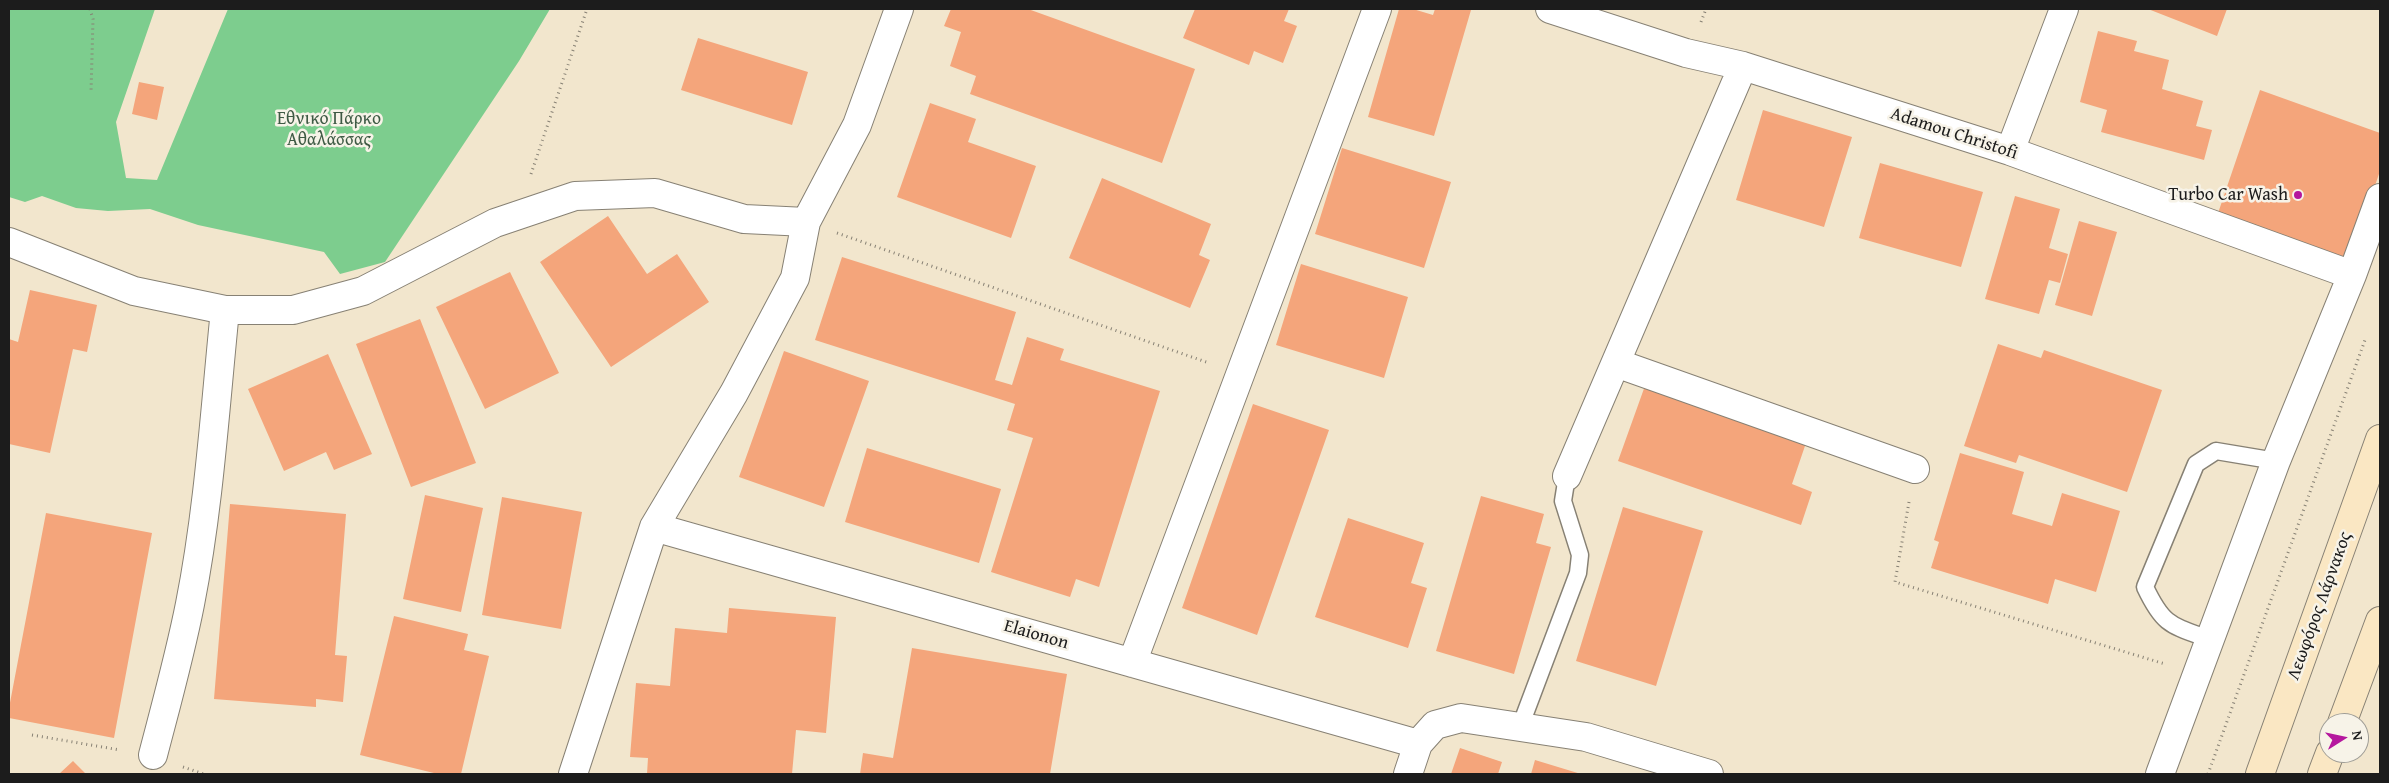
<!DOCTYPE html>
<html>
<head>
<meta charset="utf-8">
<style>
  body { margin:0 }
  #map { position:relative; width:2389px; height:783px; overflow:hidden; background:#f2e6cd; font-family:"Gentium Book Plus",serif }
  canvas { display:block }
  .frame { position:absolute; inset:0; border:10px solid #1c1c1c; pointer-events:none }
  .north { position:absolute; left:2319px; top:713px; width:50px; height:50px; box-sizing:border-box; background:#f7f3e8; border:1px solid #9f9d96; border-radius:50%; rotate:80deg; font-size:14px; font-weight:700; line-height:20px; text-align:center; color:#1c1c1c }
  .north::after { content:''; display:block; margin:auto; width:18px; height:22px; background:#b5179e; clip-path:polygon(50% 0,100% 100%,50% 72%,0 100%) }
</style>
</head>
<body>
<div id="map">
<canvas width="2389" height="783"></canvas>
<div class="frame"></div>
<div class="north">N</div>
</div>
<script>
const g = document.querySelector('canvas').getContext('2d');
g.lineJoin = 'round';
function paint(path, color) {
  g.fillStyle = color;
  g.fill(path, 'evenodd');
}
function stroke(path, color, width, dash) {
  g.strokeStyle = color;
  g.lineWidth = width;
  g.lineCap = dash ? 'butt' : 'round';
  g.setLineDash(dash || []);
  g.stroke(path);
}
function drawText(font, color, halo, rows, align = 'center') {
  g.font = font + ' "Gentium Book Plus",serif';
  g.lineWidth = 5;
  g.setLineDash([]);
  g.textBaseline = 'middle';
  g.strokeStyle = halo;
  g.fillStyle = color;
  for (const [text, x, y, turn = 0] of rows) {
    g.save();
    g.translate(x, y);
    g.rotate((+turn || 0) * Math.PI / 180);
    g.textAlign = isNaN(turn) ? turn : align;
    if (halo) g.strokeText(text, 0, 0);
    g.fillText(text, 0, 0);
    g.restore();
  }
}
const green = new Path2D(`
  M9 9H155L116 122 126 178 157 180 228 9H550L519 61 385 262 340 274 324 252 198 225 150 209 108 211 76 208 42 196 25 202 9 197Z`);
const building = new Path2D(`
  M951 9H1028L1195 69 1162 163 970 94 976 76 950 66 961 32 944 26Z
  M1195 9H1289L1284 21 1297 26 1283 63 1254 51 1249 65 1183 38Z
  M1399 9H1413L1433 15 1435 9 1471 10 1434 136 1368 117Z
  M2148 9H2227L2217 36Z
  M2098 31 2137 41 2134 51 2169 60 2162 89 2203 101 2196 126 2212 130 2204 160 2101 132 2107 110 2080 102Z
  M698 38 808 72 792 125 681 90Z
  M139 82 164 87 157 120 132 114Z
  M2260 90 2380 133V171L2348 265 2216 219Z
  M930 103 976 119 968 142 1036 166 1011 238 897 197Z
  M1763 110 1852 137 1824 227 1736 200Z
  M1342 148 1451 182 1424 268 1315 234Z
  M1880 163 1983 192 1961 267 1859 238Z
  M1102 178 1211 224 1199 255 1210 260 1190 308 1069 258Z
  M2015 196 2060 209 2049 248 2068 254 2060 283 2049 280 2039 314 1985 299Z
  M608 216 647 274 677 254 709 302 611 367 540 262Z
  M2079 221 2117 232 2092 316 2055 305Z
  M842 257 1016 312 995 380 1012 385 1027 337 1064 349 1060 360 1160 391 1099 587 1076 579 1070 597 991 572 1033 438 1007 430 1015 404 815 340Z
  M1301 264 1408 297 1384 378 1276 345Z
  M510 272 559 373 485 409 436 307Z
  M30 290 97 305 87 352 73 349 50 453 9 444V339L18 342Z
  M420 319 476 463 411 487 356 344Z
  M1998 344 2041 358 2044 350 2162 390 2127 492 2019 455 2016 463 1964 446Z
  M784 351 869 381 824 507 739 477Z
  M328 354 372 454 334 470 326 452 284 471 248 389Z
  M1646 383 1807 440 1792 484 1812 492 1801 525 1618 461Z
  M1253 404 1329 430 1257 635 1182 608Z
  M867 448 1001 489 979 563 845 522Z
  M1960 453 2024 472 2012 514 2052 526 2062 493 2120 511 2096 592 2055 579 2048 604 1931 568 1939 542 1934 540Z
  M425 495 483 508 461 612 403 599Z
  M1481 496 1544 514 1536 543 1551 547 1514 674 1436 651Z
  M502 497 582 512 561 629 482 615Z
  M230 504 346 514 335 655 347 656 343 702 316 699V707L214 699Z
  M1623 507 1703 531 1656 686 1576 661Z
  M46 513 152 533 114 738 9 718V708Z
  M1348 518 1424 543 1411 583 1427 588 1408 648 1315 617Z
  M729 608 836 617 826 733 796 730 792 774H647L648 758 630 757 636 683 670 686 675 628 727 633Z
  M394 616 468 634 464 650 489 656 461 774H438L360 755Z
  M912 648 1067 674 1050 774H860L863 753 893 758Z
  M1460 748 1502 762 1498 774H1451Z
  M1535 760 1581 774H1531Z
  M73 761 86 774H59Z`);
const path = new Path2D(`
  M90 9 93 19 91 92
  M1701 22 1706 9
  M531 174 587 9
  M837 233 1209 363
  M1909 502 1895 582 2165 664
  M32 735 120 750
  M183 767 204 774
  M2208 774 2365 340`);
const lane = new Path2D(`
  M2209 639C2170 625 2163 625 2145 587L2196 464 2216 451 2276 461
  M1520 727 1578 573 1580 555 1563 501 1567 476`);
const street = new Path2D(`
  M1550 9 1686 53 1743 66 2010 151 2352 275
  M2010 151 2064 9
  M9 242 134 291 225 310H293L363 291 495 223 575 196 655 193 744 219 806 222 857 125 899 9
  M1616 363 1915 469
  M1567 476 1743 66
  M654 527 1418 744
  M1132 663 1377 9
  M153 755C166 705 180 655 190 604 209 508 215 408 225 310
  M573 774 654 527 734 393 795 278 806 222
  M1408 774 1418 744 1435 725 1461 718 1586 737 1709 774
  M2160 774 2276 461 2352 275 2380 198`);
const secondary = new Path2D(`
  M2342 723 2380 621
  M2260 774 2380 439
  M2322 774 2330 753`);
const markers = [
  [2298,195,5,"#b5179e"]
];
const parkNames = [
  ["Εθνικό Πάρκο",329,119],
  ["Αθαλάσσας",329,140]
];
const streetNames = [
  ["Adamou Christofi",1954,134,18],
  ["Λεωφόρος Λάρνακος",2320,606,-70],
  ["Elaionon",1036,635,16]
];
const poiNames = [
  ["Turbo Car Wash",2288,195]
];
paint(green, '#7dcd8e');
paint(building, '#f4a57b');
stroke(lane, '#878174', 19);
stroke(street, '#878174', 30);
stroke(secondary, '#878174', 30);
stroke(path, '#878174', 3, [1, 4]);
stroke(lane, '#fff', 16);
stroke(street, '#fff', 28);
stroke(secondary, '#fae7c3', 28);
for (const [x, y, r, color] of markers) {
  const dot = new Path2D();
  dot.arc(x, y, r, 0, 2 * Math.PI);
  g.fillStyle = color;
  g.fill(dot);
  stroke(dot, '#f7f3e8', 2);
}
drawText('18px', '#3e5a44', '#f7f3e8', parkNames);
drawText('18px', '#1c1c1c', '#f7f3e8', streetNames);
drawText('18px', '#1c1c1c', '#f7f3e8', poiNames, 'right');
</script>
</body>
</html>
